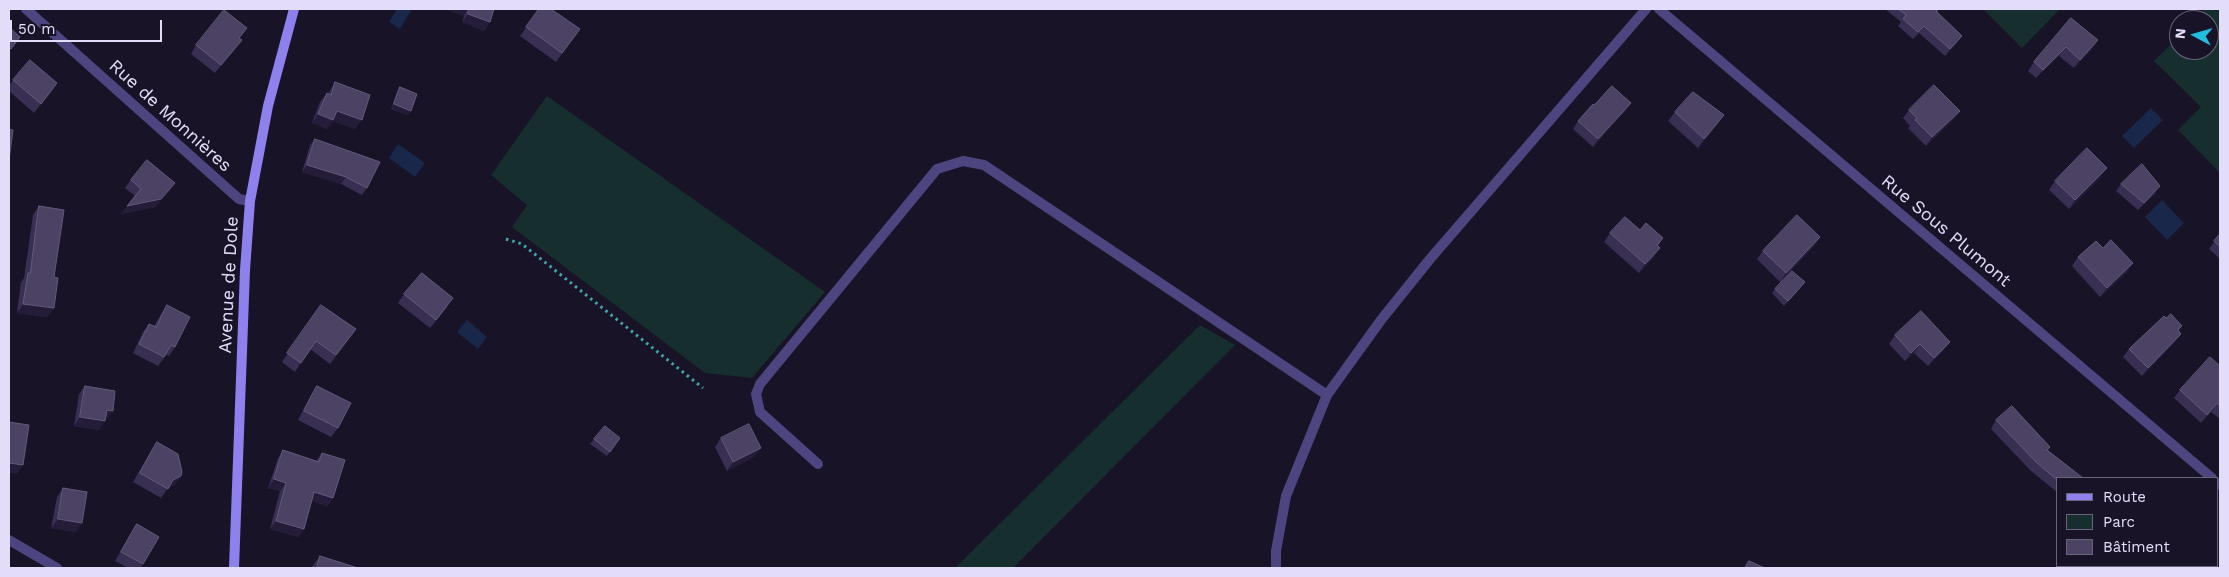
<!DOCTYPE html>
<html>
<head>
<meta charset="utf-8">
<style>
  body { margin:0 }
  #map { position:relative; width:2229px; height:577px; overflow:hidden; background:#181326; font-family:"Work Sans",sans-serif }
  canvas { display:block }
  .frame { position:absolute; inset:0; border:10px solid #e3ddfa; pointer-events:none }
  .legend { position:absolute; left:2056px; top:477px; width:162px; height:90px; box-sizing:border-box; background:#181326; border:1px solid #69647b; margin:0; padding:6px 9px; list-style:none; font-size:15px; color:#e3ddfa }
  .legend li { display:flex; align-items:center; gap:10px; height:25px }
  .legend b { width:25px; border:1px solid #69647b }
  .north { position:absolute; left:2169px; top:10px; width:50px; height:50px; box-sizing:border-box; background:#181326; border:1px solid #69647b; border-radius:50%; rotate:276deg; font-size:14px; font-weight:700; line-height:20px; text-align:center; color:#e3ddfa }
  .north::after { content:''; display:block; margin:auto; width:18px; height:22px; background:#22bce1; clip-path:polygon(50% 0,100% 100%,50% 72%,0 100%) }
  .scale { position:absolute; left:10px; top:20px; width:152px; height:22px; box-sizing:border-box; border:2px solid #e3ddfa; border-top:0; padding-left:6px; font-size:15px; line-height:18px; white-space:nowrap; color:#e3ddfa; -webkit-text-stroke:4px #181326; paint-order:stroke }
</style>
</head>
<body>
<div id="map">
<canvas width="2229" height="577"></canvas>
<div class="frame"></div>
<ul class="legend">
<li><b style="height:6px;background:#8e81ee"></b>Route</li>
<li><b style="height:14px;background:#172e2f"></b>Parc</li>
<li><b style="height:14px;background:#4b4264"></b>Bâtiment</li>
</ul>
<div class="north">N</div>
<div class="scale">50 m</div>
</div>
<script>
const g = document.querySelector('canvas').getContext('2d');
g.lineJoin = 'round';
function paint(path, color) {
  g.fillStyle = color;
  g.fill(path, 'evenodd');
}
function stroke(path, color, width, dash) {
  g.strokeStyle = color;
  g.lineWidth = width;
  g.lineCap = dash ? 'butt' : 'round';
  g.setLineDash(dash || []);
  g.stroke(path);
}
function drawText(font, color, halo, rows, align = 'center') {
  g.font = font + ' "Work Sans",sans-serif';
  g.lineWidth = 4;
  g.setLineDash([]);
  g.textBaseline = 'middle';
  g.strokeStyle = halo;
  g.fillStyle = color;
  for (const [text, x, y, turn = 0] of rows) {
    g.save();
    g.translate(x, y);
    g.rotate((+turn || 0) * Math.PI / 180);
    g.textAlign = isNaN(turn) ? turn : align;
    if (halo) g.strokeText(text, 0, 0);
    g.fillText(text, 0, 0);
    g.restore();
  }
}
const green = new Path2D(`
  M1983 9H2060L2022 48Z
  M2205 9H2220V173L2178 130 2201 107 2154 61 2179 36V50H2209V20H2194Z
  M547 96 825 292 752 378 705 373 512 227 527 205 491 175Z
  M1200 325 1235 345 1013 568H955Z`);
const water = new Path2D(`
  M397 9H412L400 29 389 22Z
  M2151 108 2163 120 2134 148 2122 136Z
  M398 144 425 163 415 177 389 158Z
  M2162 200 2184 223 2167 240 2145 217Z
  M467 320 487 337 478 349 457 332Z`);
const path = new Path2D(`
  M506 239 522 244 703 388`);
const street = new Path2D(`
  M26 9 239 199 250 201
  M1659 9 2212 478
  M818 464 760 412 756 394 760 384 937 169 963 161 984 165 1327 395
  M2218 483 2220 485
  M9 540 57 568
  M1276 568V551L1286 496 1327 395 1381 320 1430 259 1646 9`);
const secondary = new Path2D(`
  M234 568 245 270 250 201 268 106 294 9`);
const wall = new Path2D(`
  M445 9H494L490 22 484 31 462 22 464 16Z
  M539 9 580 29 556 62 520 36Z
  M1885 9H1940L1937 12 1957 43 1945 56 1919 33 1913 39 1898 26 1901 22Z
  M2071 18 2092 49 2074 68 2059 56 2036 78 2028 71 2034 62Z
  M239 39 236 48 215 73 191 54 196 45Z
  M13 80 57 83 51 92 34 113 9 91V86Z
  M335 82 355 129 333 121 327 129 312 123 320 102 327 93 328 94Z
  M400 87 408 115 391 109 397 92Z
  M1594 105 1625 111 1593 147 1573 129 1578 121Z
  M1909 110 1960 111 1953 120 1926 146 1908 128 1910 126 1903 118Z
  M1675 112 1718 124 1698 148 1668 121Z
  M315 139 367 188 362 195 341 184 302 172 310 145Z
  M2101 177 2069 209 2049 190 2055 181Z
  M132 178 175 183 169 191 155 207 121 214 135 196 125 188Z
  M2121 184 2155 194 2138 210 2116 191Z
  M39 206 54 277V308L47 317 17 313 21 282 24 278 33 215Z
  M1640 230 1663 238 1658 246 1654 257 1639 273 1604 242 1610 233Z
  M2220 234V259L2209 249Z
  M1820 237 1814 246 1780 282 1757 259 1763 251Z
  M2078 257 2127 272 2100 297 2072 266Z
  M1801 287 1784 306 1772 293 1775 289Z
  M404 294 447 307 430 328 398 303Z
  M167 305 175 347 169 356 166 355 158 366 133 353 143 332 149 324 154 326 161 314Z
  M321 305 356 329 330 364 310 349 295 372 282 362Z
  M2166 318 2182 326 2178 331 2181 334 2175 342 2142 376 2123 357 2129 349Z
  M1895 335 1944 350 1928 366 1914 353 1905 361 1889 344Z
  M2220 366V419L2211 412 2201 423 2174 398 2180 390Z
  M85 386 107 419H105L99 430 74 426 79 394Z
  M317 386 338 428 331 437 298 420 311 395Z
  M1996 420 2050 447 2048 450 2058 478V493L2030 470 1991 429Z
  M620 438 607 456 590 444 594 439Z
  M721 438 755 456 727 471 715 447Z
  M157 442 181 476 174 485 168 488 161 498 133 482 151 451Z
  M283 450 316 461 322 453 333 498 327 506 312 501 304 529 298 537 270 529 280 491 268 488 278 458Z
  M63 488 76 532 51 528 57 497Z
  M137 524 143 564 141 568H128L115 561 131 533Z
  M320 556 358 568H311Z
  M2179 566H2186L2184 568H2182Z`);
const shadedWall = new Path2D(`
  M445 9H468L464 16Z
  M468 14 490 22 484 31 462 22Z
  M1962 36 1957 43 1945 56 1950 49Z
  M242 40 236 48 215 73 221 65Z
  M2098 40 2092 49 2074 68 2080 60Z
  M2066 47 2059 56 2036 78 2043 70Z
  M57 83 51 92 34 113 41 104Z
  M1631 103 1625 111 1593 147 1598 139Z
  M394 104 411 111 408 115 391 109Z
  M337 111 362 120 355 129 333 121 327 129 312 123 318 114Z
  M1960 111 1953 120 1926 146 1932 137Z
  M1724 115 1718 124 1698 148 1704 139Z
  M307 165 346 177 341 184 302 172Z
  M2107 168 2101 177 2069 209 2075 200Z
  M175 183 169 191 155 207 121 214 127 206Z
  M2160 186 2155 194 2138 210 2144 203Z
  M1820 237 1814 246 1780 282 1786 273Z
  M1660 248 1654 257 1639 273 1645 264Z
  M2133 263 2127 272 2100 297 2107 288Z
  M23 304 54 308 47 317 17 313Z
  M2181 334 2175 342 2142 376 2148 368Z
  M1950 342 1944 350 1928 366 1934 358Z
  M1920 344 1914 353 1905 361 1911 353Z
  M2217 403 2211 412 2201 423 2207 415Z
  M107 410 113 411 107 419 101 418Z
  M80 417 105 421 99 430 74 426Z
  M761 448 755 456 727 471 733 462Z
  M9 463 23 465 17 474 9 473Z
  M181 476 174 485 166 489 173 480Z
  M274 479 286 483 280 491 268 488Z
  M314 492 333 498 327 506 308 500Z
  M58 519 82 523 76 532 51 528Z
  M276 521 304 529 298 537 270 529Z`);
const building = new Path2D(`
  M469 9H494L490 22 468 14Z
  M539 9H551L580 29 562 53 526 27Z
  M1898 9H1938L1936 11 1962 36 1950 49 1924 26 1918 32 1903 19 1906 15Z
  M224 10 247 28 239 38 242 40 221 65 196 45Z
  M2071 18 2098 40 2080 60 2066 47 2043 70 2034 62Z
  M9 27 20 37 11 49 9 47Z
  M30 60 57 83 41 104 13 80Z
  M335 82 370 95 362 120 337 111 333 120 318 114 327 93 331 95Z
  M1934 85 1960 111 1932 137 1915 120 1917 118 1909 110Z
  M1612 86 1631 103 1598 139 1578 121 1593 104 1594 105Z
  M400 87 417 94 411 111 394 104Z
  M1693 92 1724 115 1704 139 1675 112Z
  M9 129 13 130 9 160Z
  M315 139 380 162 367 188 346 177 307 165Z
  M2087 148 2107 168 2075 200 2055 181Z
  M147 160 175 183 161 199 127 206 141 189 131 180Z
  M2142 164 2160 186 2144 203 2121 184Z
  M39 206 64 210 54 277 58 278 54 308 23 304 28 273H30Z
  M1797 215 1820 237 1786 273 1763 251Z
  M1625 217 1640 230 1646 223 1663 238 1657 245 1660 248 1645 264 1610 233Z
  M2220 234V247L2214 241Z
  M2111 240 2133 263 2107 288 2078 257 2096 241 2103 248Z
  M1792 271 1805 282 1788 301 1775 289Z
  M422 273 453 298 436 320 404 294Z
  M167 305 190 317 175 347 171 345 164 357 139 344 149 324 156 327Z
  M321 305 356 329 336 355 316 341 301 363 287 353Z
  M1921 311 1950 342 1934 358 1920 344 1911 353 1895 335Z
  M2171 314 2182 326 2178 330 2181 334 2148 368 2129 349 2164 316 2166 318Z
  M2210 357 2220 366V406L2217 403 2207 415 2180 390Z
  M85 386 115 391 113 411 107 410 105 421 80 417Z
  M317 386 351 403 338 428 304 411Z
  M2012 406 2050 447 2047 450 2083 478H2058V481L2036 462 1996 420Z
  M9 422 29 425 23 465 9 463Z
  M749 424 761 448 733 462 721 438Z
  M605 426 620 438 610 452 594 439Z
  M157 442 178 454 182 472 181 476 173 480 168 489 140 473Z
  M283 450 319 462 322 453 345 460 333 498 314 492 304 529 276 521 286 483 274 479Z
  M63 488 87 492 82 523 58 519Z
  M137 524 159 537 143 564 121 552Z
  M320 556 358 568H317Z
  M1749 561 1765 568H1745Z`);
const streetNames = [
  ["Rue de Monnières",170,116,42],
  ["Rue Sous Plumont",1946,231,40],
  ["Avenue de Dole",229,285,-87]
];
paint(green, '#172e2f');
paint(water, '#18274a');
stroke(path, '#41a7ab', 3, [2.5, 4]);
stroke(street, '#4c457f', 10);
stroke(secondary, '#8e81ee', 10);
paint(wall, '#392f52');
paint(shadedWall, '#241c39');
paint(building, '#4b4264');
stroke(building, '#635a7b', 1);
drawText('18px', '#e3ddfa', '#181326', streetNames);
</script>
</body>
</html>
